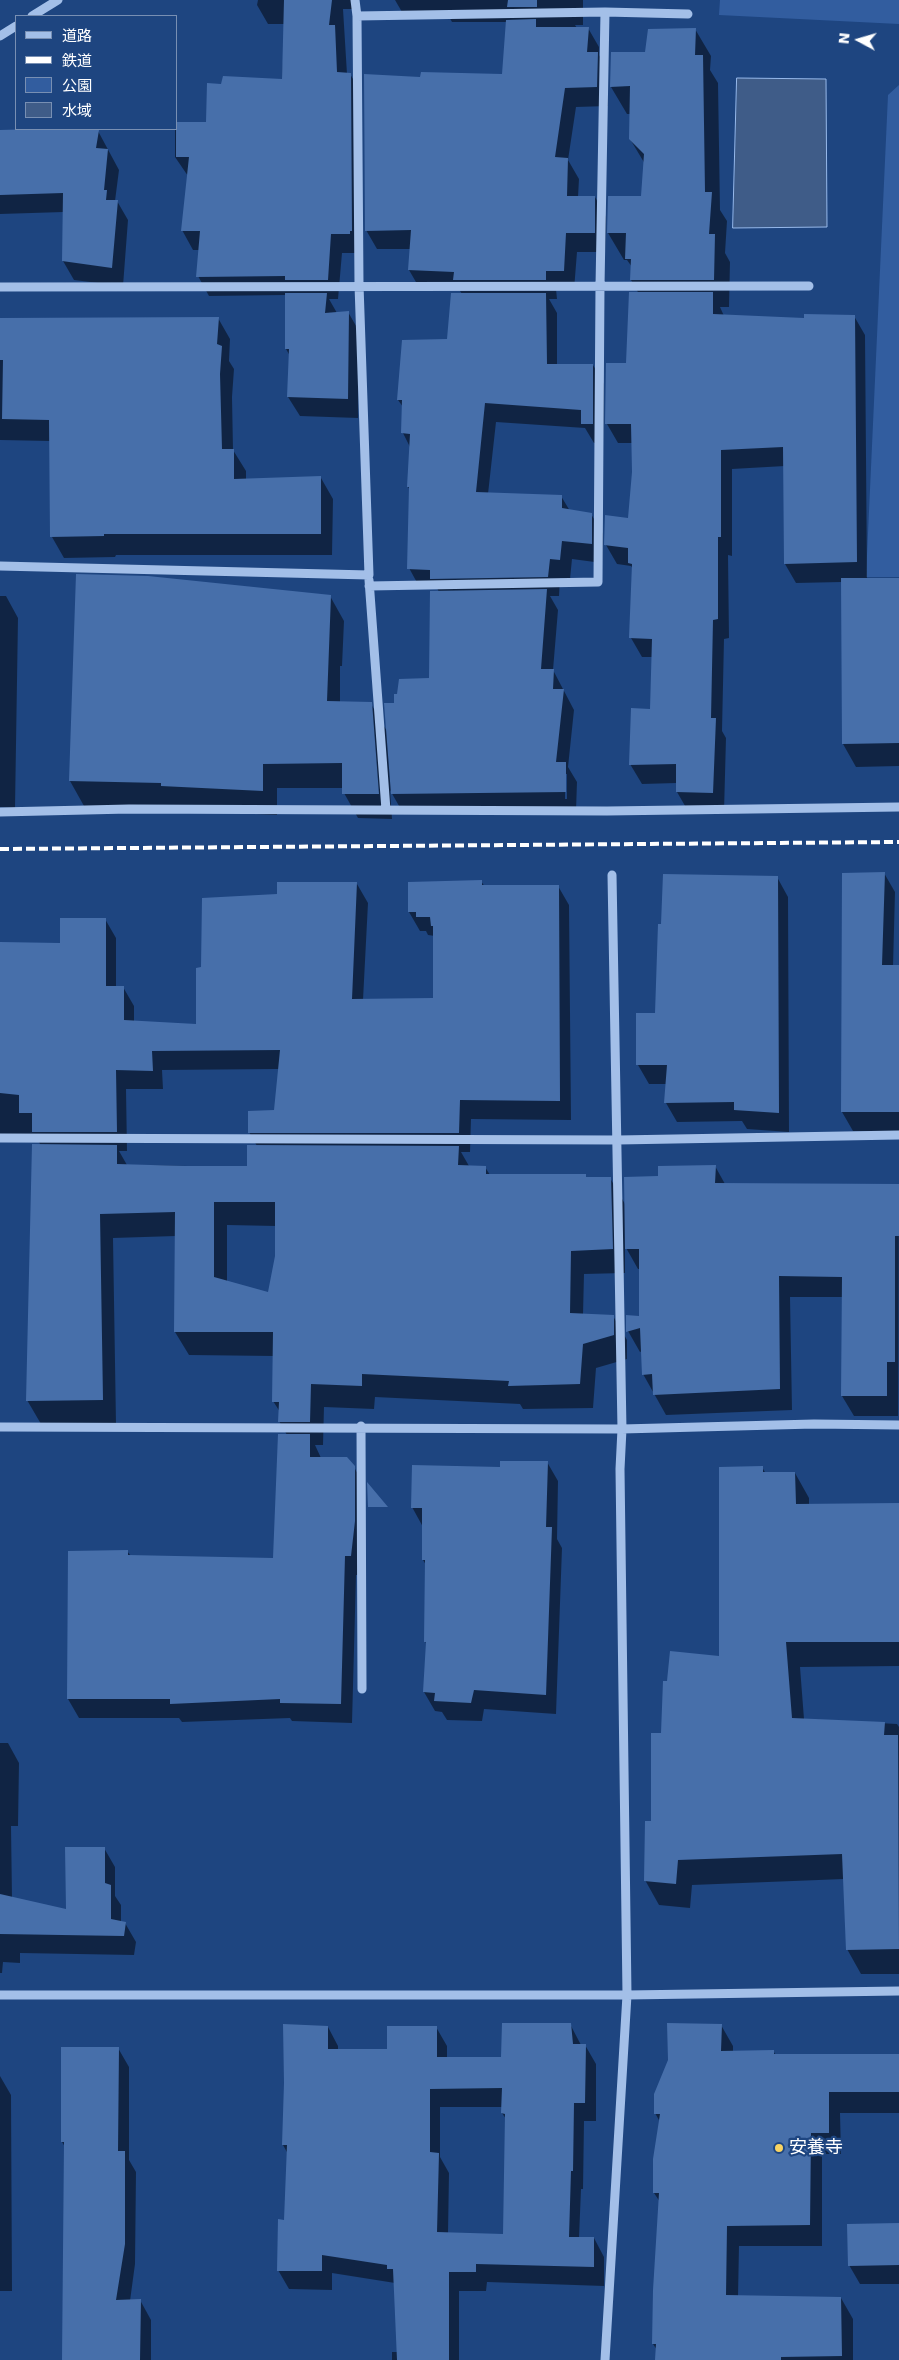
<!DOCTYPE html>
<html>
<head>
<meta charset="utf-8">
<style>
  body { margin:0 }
  #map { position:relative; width:899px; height:2360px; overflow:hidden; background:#1e4580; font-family:"DejaVu Sans","Noto Sans JP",sans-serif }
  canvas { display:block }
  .legend { position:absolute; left:15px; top:15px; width:162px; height:115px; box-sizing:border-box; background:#1e4580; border:1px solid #788fb3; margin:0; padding:6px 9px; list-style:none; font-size:15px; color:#fff }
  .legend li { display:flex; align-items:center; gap:10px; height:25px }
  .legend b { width:25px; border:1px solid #788fb3 }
  .north { position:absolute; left:834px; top:15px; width:50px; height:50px; -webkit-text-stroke:4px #1e4580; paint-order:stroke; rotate:276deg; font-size:14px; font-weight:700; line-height:20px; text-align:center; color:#fff }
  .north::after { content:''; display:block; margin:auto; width:18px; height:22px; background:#fff; clip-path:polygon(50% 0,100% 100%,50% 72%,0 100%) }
</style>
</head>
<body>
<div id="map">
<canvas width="899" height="2360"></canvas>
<ul class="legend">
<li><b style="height:6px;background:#a3bfe8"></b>道路</li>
<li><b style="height:6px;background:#fff"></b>鉄道</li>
<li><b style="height:14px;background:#325d9f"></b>公園</li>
<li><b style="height:14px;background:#3f5c88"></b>水域</li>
</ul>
<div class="north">N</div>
</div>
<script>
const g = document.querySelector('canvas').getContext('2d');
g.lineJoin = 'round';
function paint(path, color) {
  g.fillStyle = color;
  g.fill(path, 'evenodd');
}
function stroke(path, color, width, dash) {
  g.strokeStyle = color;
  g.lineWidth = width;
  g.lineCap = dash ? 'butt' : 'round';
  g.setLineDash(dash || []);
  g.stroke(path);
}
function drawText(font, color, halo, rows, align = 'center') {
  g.font = font + ' "DejaVu Sans","Noto Sans JP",sans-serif';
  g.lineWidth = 4.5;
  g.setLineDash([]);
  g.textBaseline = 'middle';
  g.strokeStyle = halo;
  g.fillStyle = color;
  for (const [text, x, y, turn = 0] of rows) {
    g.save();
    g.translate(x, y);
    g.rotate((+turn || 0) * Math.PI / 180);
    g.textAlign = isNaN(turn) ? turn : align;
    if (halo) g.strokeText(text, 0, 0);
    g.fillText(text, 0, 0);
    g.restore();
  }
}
const green = new Path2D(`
  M720 0H899V24L719 15Z
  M899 85V577H866L888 95Z`);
const water = new Path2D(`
  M737 78 826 79 827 227 733 228Z`);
const shadow = new Path2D(`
  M258 0H353L355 9H343L347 74H350L362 94 361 253H342L338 299H329L337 313 348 312 359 331 358 418 300 416 288 397 290 356 286 349V295L209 296 198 276 200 250H193L182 230 188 176 175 157V129L207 123 222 85 282 80 285 24H268L257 5Z
  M395 0H583V25H575L577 28H588L599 47V55L608 72V106L576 107 568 160 579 179 578 197H595L606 217 605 252H577L574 290 556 289 557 299H549L557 313V365H593L604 384 603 443H594L585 428 496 422 488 494 561 496 570 511 591 514 603 534 602 563 572 559 570 579 560 578 559 596H550L558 610 553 670 574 710 568 767 577 782 576 811 403 813 390 790 392 819 358 818 344 793V788H277V815L84 806 70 781 77 575 330 596 344 621 342 666H340V703L371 704 388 733 395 704 431 679 439 592 437 588H420L409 568 410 490 408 487 410 447 403 433V407L398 400 448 341 462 294 460 291 420 289 409 270 411 249H377L366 230 422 78 503 75 507 22H452L448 15 402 12ZM565 774H567V799H565Z
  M695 29 711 56 710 70 718 83 720 210 727 221 725 253 730 262 729 307H720L724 316 806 320 854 316 865 335 867 579H899V776V766L856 767 843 744 842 582 796 583 785 564V466L732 469V556L728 555 729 638 724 639 722 731 726 738 724 812 688 811 677 792V783L642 784 630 764 651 710 653 657H642L631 638 633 569 631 566 617 564 606 545 629 520 634 472 633 443H618L607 424 628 364 639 294 631 280 632 267 627 260H624L608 233 642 197 645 164 630 139 631 114H627L611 87 646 53Z
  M55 129 98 131 119 170 115 201H117L128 220 123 286 74 280 63 261 64 212 0 214V131Z
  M218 318 230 339 229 361 234 369 232 397 233 450 246 471V480L321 478 333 499 332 555H116L115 557 64 558 52 537 50 441 0 440V320Z
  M0 596H6L18 618 15 808 0 807Z
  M884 873 895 892 893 967 899 978V1131H853L842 1112Z
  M777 877 788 897 789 1132 747 1129 742 1121 677 1122 666 1103 667 1084H649L638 1065 656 1014Z
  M481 881 485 887 558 886 569 905 571 1120 471 1119 470 1152H461L469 1166 485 1167 490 1175 610 1178 625 1204 659 1177 715 1166 725 1184 899 1185 898 1416H854L842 1396 843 1297H790L792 1410 666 1415 643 1374 642 1351 640 1352 628 1331 640 1317V1269H638L625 1246V1273L584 1274 583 1315 613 1316 627 1340V1359L596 1368 593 1408 523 1409 520 1404 375 1397 374 1409 324 1407 323 1445H315L321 1458 354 1467 365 1487 362 1575H356L352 1723 292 1721 290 1718 182 1722 179 1718H79L68 1699 127 1551 131 1556 274 1559 287 1435 279 1421 280 1412 273 1401 274 1356 189 1355 175 1332 176 1236 113 1238 116 1424H41L27 1400 41 1146 37 1138 0 1137V944L61 945 105 919 116 938V987H123L134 1006V1022L197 1026 202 969 278 895 357 884 368 903 363 1000H434L435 936 428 935 426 931H420L409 912ZM279 1069 275 1111 249 1132 257 1146 248 1167 127 1165 119 1151H127L126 1089H163L162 1070ZM227 1225 276 1226V1256L269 1293 227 1282Z
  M547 1462 558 1481 557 1539 562 1548 556 1714 484 1709 482 1721 447 1720 442 1712 435 1711 424 1692 427 1645 425 1641 426 1565 423 1560V1527L412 1507 502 1468Z
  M762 1467 766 1474 795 1473 809 1498V1505H899V1666L800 1667 804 1719 897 1724 899 1727V1974H861L847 1949 844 1879 692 1885 690 1908 659 1905 645 1880 668 1682 721 1657Z
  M0 1743H8L19 1763 18 1826H11L12 1898 67 1910 104 1848 115 1867V1896L121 1905V1922L125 1923 136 1942 134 1955 20 1953V1963L3 1962 2 1973H0Z
  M570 2024 581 2045H585L596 2064V2121H584L583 2189H581L579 2238H594L604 2257V2286L487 2282 486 2291H459V2360H392V2352H398L395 2283 332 2273V2290L289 2289 278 2270 285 2221 288 2154 283 2145 285 2083 328 2027 338 2046V2050L389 2051 436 2027 447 2046V2059L503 2058ZM440 2107H503L502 2113 506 2119 504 2236 448 2234 449 2173 440 2157Z
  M721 2025 733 2046V2052L773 2051 776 2055H899V2113H840L841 2154H822V2246H739L738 2297 841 2298 853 2319V2360H657V2350L653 2344 654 2290 660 2202 654 2193 660 2122 655 2113Z
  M118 2048 129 2067V2160L136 2172 135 2264 130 2301 140 2300 151 2320V2360H63L65 2147 62 2142Z
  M0 2076 11 2095 12 2291H0Z
  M899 2224V2284H860L849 2265Z`);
const building = new Path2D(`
  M284 0H332L329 25H335L337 72 351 73 352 231H350V234H331L328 280H285V276L196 277 200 231H181L189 157H176V122H206L207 83 221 84 223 76 282 79Z
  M508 0H537V7H507Z
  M536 19V27H589L587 52H598L597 87 565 88 555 157 568 158 567 196H595V233H566L564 271H546V280H453L454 272 408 270 411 230 365 231 364 74 420 77 421 72 502 74 506 20Z
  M696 28 695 55H703L705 192H712L709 234H715L714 280H630L631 259H625L626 233H607L608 196H641L644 154 629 139 630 86 610 87 611 52H645L648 29Z
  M35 129 99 130 96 148 108 149 104 190H107L106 200H118L112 268 62 261 63 193 0 195V130Z
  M629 292H713V314L804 318V314L855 315 857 562 784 564 783 447 721 450V537H718V619L713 620 711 718H716L713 793 676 792V764L629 765 631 708 650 709 652 639 629 638 632 564 628 563V548L604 545 605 515 628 518 632 472 631 424H605L606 363H626Z
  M285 293H327L325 313 349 311 348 399 287 397 289 349H285Z
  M451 293H546L547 364H593V424H581V410L485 403 476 492 562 495V508L592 513V544L562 541 560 560 550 559 548 577 430 579V570L407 569 409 487H407L410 434 401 433 402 400H397L402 340 447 339Z
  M219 317 217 344 222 346 220 374 222 449H234V479L321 476V534H104V536L50 537 49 420 2 419 3 360H0V318Z
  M76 574 148 576 331 595 327 701 372 702 379 794H342V763L263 764V791L161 786V783L69 781Z
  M841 578H899V743L842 744Z
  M547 589 541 669H554L553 689H564L556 762H566V792L391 794 384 703H394V694H397L399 679 429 678 430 591Z
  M885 872 882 965H899V1112H841L842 873Z
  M663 874 778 876 779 1113 734 1110V1102L664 1103 667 1065H636V1013H655L658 924H661Z
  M482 880V885H559L560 1101 460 1100 459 1133H248V1111L274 1110 280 1050 152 1051 153 1071 116 1070 117 1132H32V1113H19V1095L0 1093V942L60 943V918H106V986H124V1020L196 1024V968L201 967 202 898 277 894V882H357L352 999 433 998V926H431L430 917H416V912H408V882Z
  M32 1144 117 1145V1164L185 1166H247V1145L459 1146 458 1165 486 1166V1174H586V1177H611L613 1249 571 1251 570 1313 614 1315V1335L583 1344 580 1384 508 1386 509 1381 362 1374V1386L311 1384 310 1422H278L279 1402H272L273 1332H174L175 1212 100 1214 103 1400 26 1401ZM214 1202H275V1256L268 1292 214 1277Z
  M716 1165 715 1183 899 1184V1236H895V1362H887V1396H841L842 1277 779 1276 780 1389 653 1395 652 1374 642 1375 640 1328 626 1332V1315L639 1316V1249H625L624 1177 658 1176V1166Z
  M278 1434H310V1457H347L355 1466V1521L351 1556H345L341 1704 280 1703V1699L170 1704V1699H67L68 1551 128 1550V1555L273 1558Z
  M500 1461H548L546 1527H552L546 1695 474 1690 471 1703 434 1701 435 1693 423 1692 426 1642H424L425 1560H422V1508H411L412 1465 500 1467Z
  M763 1466V1472H795L796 1504 899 1503V1642H786L792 1718 885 1722 884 1735H898L899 1949 846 1950 842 1854 678 1860 676 1884 644 1881 645 1821H651V1733H661L663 1681H667L670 1651 719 1656V1467Z
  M367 1482 388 1507H368Z
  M65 1847H105V1883L111 1885V1919L126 1922 124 1936 0 1934V1894L66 1909Z
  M502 2023H571L573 2044H586L585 2103H574L573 2171H571L569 2237H594V2267L476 2264V2272H449V2360H397L393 2269H387V2265L322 2255V2271H277L278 2219 284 2220 287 2145H282L284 2083 283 2024 328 2026V2049H387V2026H437V2057H501ZM502 2088 501 2113 505 2114 503 2234 437 2232 439 2153 430 2152V2089Z
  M667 2023 722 2024 721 2051 774 2050V2054H899V2092H829V2133H811L810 2225 727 2226 726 2295 841 2297 842 2356 781 2357V2360H655L656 2344H652L653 2290 659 2193H653V2159L660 2114H654V2094L668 2060Z
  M61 2047H119L118 2151H125V2244L116 2300 141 2299 140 2360H62L64 2142H61Z
  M899 2223V2265L848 2266 847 2224Z`);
const minor = new Path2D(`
  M32 16 58 0
  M357 16 605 12 688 14
  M0 36 16 26
  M0 287 809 286
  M0 566 369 575 359 285 357 16 355 0
  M369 580 386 810
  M369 586 598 582 600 286 605 12
  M0 812 129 809 607 811 899 807
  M0 1138 618 1140 899 1135
  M361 1426 362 1689
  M0 1427 622 1429 814 1424 899 1425
  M0 1995H627L899 1991
  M605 2360 627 1995 620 1469 622 1429 612 875`);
const rail = new Path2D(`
  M0 849 899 842`);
const markers = [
  [779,2148,5,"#f7d363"]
];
const poiNames = [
  ["安養寺",789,2148]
];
paint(green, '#325d9f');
paint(water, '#3f5c88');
stroke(water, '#97b9ea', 1);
paint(shadow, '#0007');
paint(building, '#476faa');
stroke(minor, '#a3bfe8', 9);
stroke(rail, '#fff', 4, [9, 4]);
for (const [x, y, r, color] of markers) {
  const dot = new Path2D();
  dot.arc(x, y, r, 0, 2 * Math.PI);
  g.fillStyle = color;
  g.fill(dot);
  stroke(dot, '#1e4580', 2);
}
drawText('18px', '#fff', '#1e4580', poiNames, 'left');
</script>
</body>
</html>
